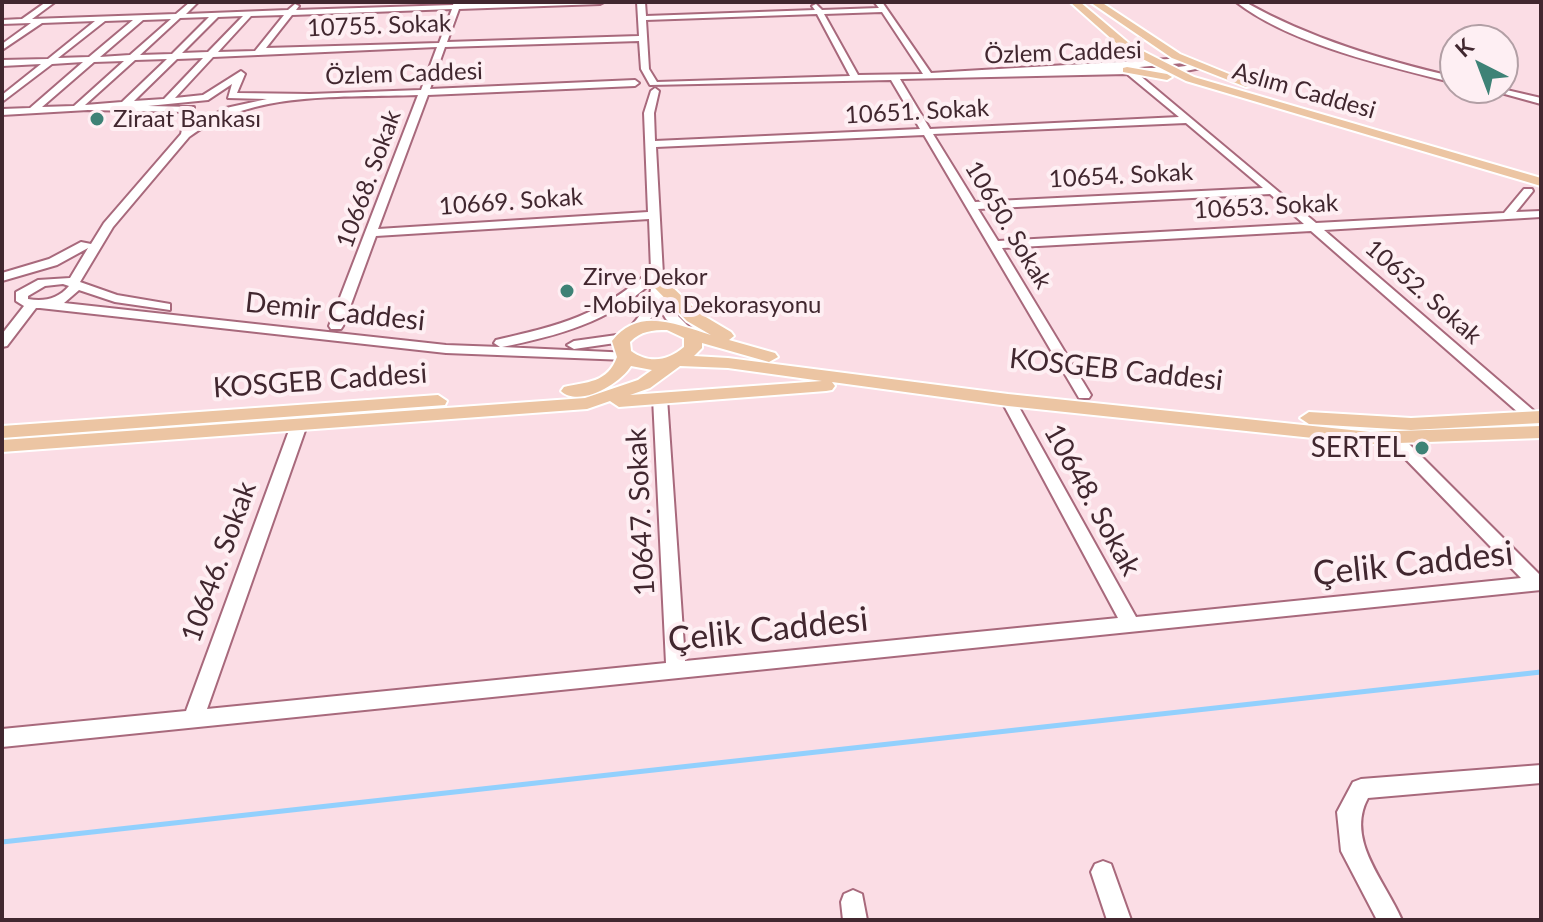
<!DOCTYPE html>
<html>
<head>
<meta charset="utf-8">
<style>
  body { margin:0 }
  #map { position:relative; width:1543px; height:922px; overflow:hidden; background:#fbdde5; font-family:Lato,sans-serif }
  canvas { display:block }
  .frame { position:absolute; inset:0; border:4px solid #41272f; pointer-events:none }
  .north { position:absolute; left:1439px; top:24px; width:80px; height:80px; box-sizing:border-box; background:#feeff3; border:2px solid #b29fa5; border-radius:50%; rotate:318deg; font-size:22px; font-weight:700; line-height:32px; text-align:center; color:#41272f }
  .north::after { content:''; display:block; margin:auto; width:28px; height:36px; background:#3e8276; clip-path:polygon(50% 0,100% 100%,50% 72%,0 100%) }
</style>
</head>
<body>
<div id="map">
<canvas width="1543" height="922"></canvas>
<div class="frame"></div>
<div class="north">K</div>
</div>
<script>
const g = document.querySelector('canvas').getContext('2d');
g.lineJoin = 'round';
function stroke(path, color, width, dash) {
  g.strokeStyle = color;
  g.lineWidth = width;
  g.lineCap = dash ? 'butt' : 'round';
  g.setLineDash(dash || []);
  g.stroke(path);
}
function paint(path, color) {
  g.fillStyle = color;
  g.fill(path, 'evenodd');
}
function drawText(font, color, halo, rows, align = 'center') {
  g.font = font + ' Lato,sans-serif';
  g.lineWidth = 8;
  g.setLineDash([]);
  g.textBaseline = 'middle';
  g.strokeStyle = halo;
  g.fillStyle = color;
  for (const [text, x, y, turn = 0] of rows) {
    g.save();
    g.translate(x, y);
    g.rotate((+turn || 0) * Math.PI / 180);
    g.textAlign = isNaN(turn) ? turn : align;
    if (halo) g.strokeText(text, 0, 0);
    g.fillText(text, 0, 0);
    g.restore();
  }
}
const stream = new Path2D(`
  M2 842 1541 672`);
const minor = new Path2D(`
  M46 2H55L32 19 176 14 190 2H198L186 14 288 10 295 4 299 6 296 10 453 5 454 2H462L461 4 604 2 600 4 459 9 447 42 639 36 637 2H645L646 16 815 10 812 6 816 4 822 10 879 8 875 3 882 2 931 73 1186 58 1187 60 1183 63 1129 68H1170L1201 64V68L1170 74H1138L1316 223 1504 213 1524 189H1532L1533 191 1516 212 1541 211V217L1324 230 1541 417V430L1536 428 1311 231 1002 248 1091 395 1089 398H1079L924 135 656 147 664 293 676 314 692 330 690 333H680L666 319 659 307 640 333H630L628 330C640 315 652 303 651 283 609 322 557 336 502 347L631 353 633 356 626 360 446 353 40 308H36L7 346 2 347V334L24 306 16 301V292L38 280 70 278 88 248 57 265 2 281V273L49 259 81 242 91 244 104 223 181 134 186 112 88 110 2 115V109L30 108 83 62 52 64 2 102V95L41 64 2 66V60L48 59 95 21 42 23 2 50V44L31 23 2 24V20L22 19ZM452 9 439 43 266 48 292 15ZM882 12 923 74 858 75 824 14ZM817 14 850 76 657 82 649 69 646 20ZM284 15 255 51 218 52 251 16ZM243 16 208 52 182 53 218 17ZM209 17 172 54 140 55 180 18ZM171 19 130 55 100 57 143 20ZM133 20 89 57 58 58 105 21ZM639 41 641 69 650 85 891 80 920 129 655 141 654 113 659 91 655 88 651 91 644 113 648 212 378 229 428 95 635 86 639 83 635 80 430 89 445 47ZM437 47 421 90 310 94 237 93 245 74 241 71 203 95 175 98 213 57ZM203 58 164 99 134 101 177 59ZM167 59 122 102 85 105 135 60ZM124 61 74 106 42 107 94 62ZM1127 74 1179 117 930 129 900 79ZM232 84 228 98 267 99 226 108 193 126 194 107 148 106 208 100ZM418 95 329 326 331 329H341L343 326 376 236 649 219 651 270C599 316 561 325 496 340L494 343 500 347 446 345 64 303 79 290 115 302 170 310V304L117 295 80 282 113 227 189 137C253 90 342 98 418 95ZM1186 123 1263 188 975 202 933 134ZM1270 194 1304 224 998 241 978 209ZM63 284 69 286C58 299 44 302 28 299V296L45 286Z
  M1236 2H1245C1311 39 1382 60 1455 77V83C1387 66 1292 45 1236 2Z
  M1483 88H1498L1541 98V104Z
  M624 334 629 335 631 338 629 341 574 349 567 345 574 341Z
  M660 394 667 398 685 661 1118 618 1001 400 1008 396 1015 400 1136 617 1521 578 1389 442 1387 439 1395 434 1401 436 1541 576V590L2 747V729L186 711 291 425 299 420 307 425 207 709 666 663 653 398Z
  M1541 765V783L1368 798C1345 840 1386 882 1402 920H1377L1341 851 1337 812 1353 782 1361 779Z
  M1103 861 1111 864 1131 920H1107L1091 872 1095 864Z
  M853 890 862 894 867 920H843L841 902 844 894Z`);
const major = new Path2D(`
  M1070 2H1080L1131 45 1194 77 1541 178V186L1186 81 1123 49Z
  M1090 2H1101L1180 54 1256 85 1246 87 1172 58Z
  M1127 67 1167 74 1172 77 1167 80 1123 72V68Z
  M658 277 664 279 699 313 731 332 734 336 729 340 775 353 778 357 769 362 702 343V348L694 356 728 358 1008 394 1370 432 1541 426V438L1370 444 1008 406 832 382 835 386 832 390 826 391 619 407 610 401 587 409 2 452V440L585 398 638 380 652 370 631 366C620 384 579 408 561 391L564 387C586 382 608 383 617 357L612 341C639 306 677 325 711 335L687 321 652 285 650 282ZM667 330 684 338V347C668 361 649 364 631 351L630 342C641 331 652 330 667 330ZM680 366 728 368 822 381 630 395 650 388Z
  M438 395 447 401 445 405 2 438V426Z
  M1541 411V423L1411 430 1309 424 1300 418 1309 412 1411 418Z`);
const markers = [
  [97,119,8,"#3e8276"],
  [567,291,8,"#3e8276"],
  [1422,448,8,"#3e8276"]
];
const farStreetnames = [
  ["10755. Sokak",379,26,-2],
  ["Özlem Caddesi",1063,53,-2],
  ["Özlem Caddesi",404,74,-2],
  ["Aslım Caddesi",1304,91,16],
  ["10651. Sokak",917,112,-3],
  ["10654. Sokak",1121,176,-3],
  ["10668. Sokak",369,179,-70],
  ["10669. Sokak",511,202,-4],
  ["10653. Sokak",1266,207,-3],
  ["10650. Sokak",1008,225,59],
  ["10652. Sokak",1423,292,41]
];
const farPoinames = [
  ["Ziraat Bankası",113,119],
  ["Zirve Dekor",583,277],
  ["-Mobilya Dekorasyonu",583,305]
];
const streetNames = [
  ["Demir Caddesi",335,312,6],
  ["KOSGEB Caddesi",1116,370,6],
  ["KOSGEB Caddesi",320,381,-4],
  ["10648. Sokak",1092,500,61],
  ["10647. Sokak",641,512,-93],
  ["10646. Sokak",219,562,-70]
];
const poiNames = [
  ["SERTEL",1406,448]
];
const nearStreetnames = [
  ["Çelik Caddesi",1413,564,-6],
  ["Çelik Caddesi",768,630,-6]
];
stroke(stream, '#92d0fd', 5);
stroke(minor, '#a8697c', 4);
stroke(major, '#fff', 4);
paint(minor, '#fff');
paint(major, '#ecc5a3');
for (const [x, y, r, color] of markers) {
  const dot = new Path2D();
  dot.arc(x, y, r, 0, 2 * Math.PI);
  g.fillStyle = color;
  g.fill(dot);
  stroke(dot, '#feeff3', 3);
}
drawText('24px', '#41272f', '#feeff3', farStreetnames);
drawText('24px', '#41272f', '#feeff3', farPoinames, 'left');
drawText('28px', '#41272f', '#feeff3', streetNames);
drawText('28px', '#41272f', '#feeff3', poiNames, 'right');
drawText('34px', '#41272f', '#feeff3', nearStreetnames);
</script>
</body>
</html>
